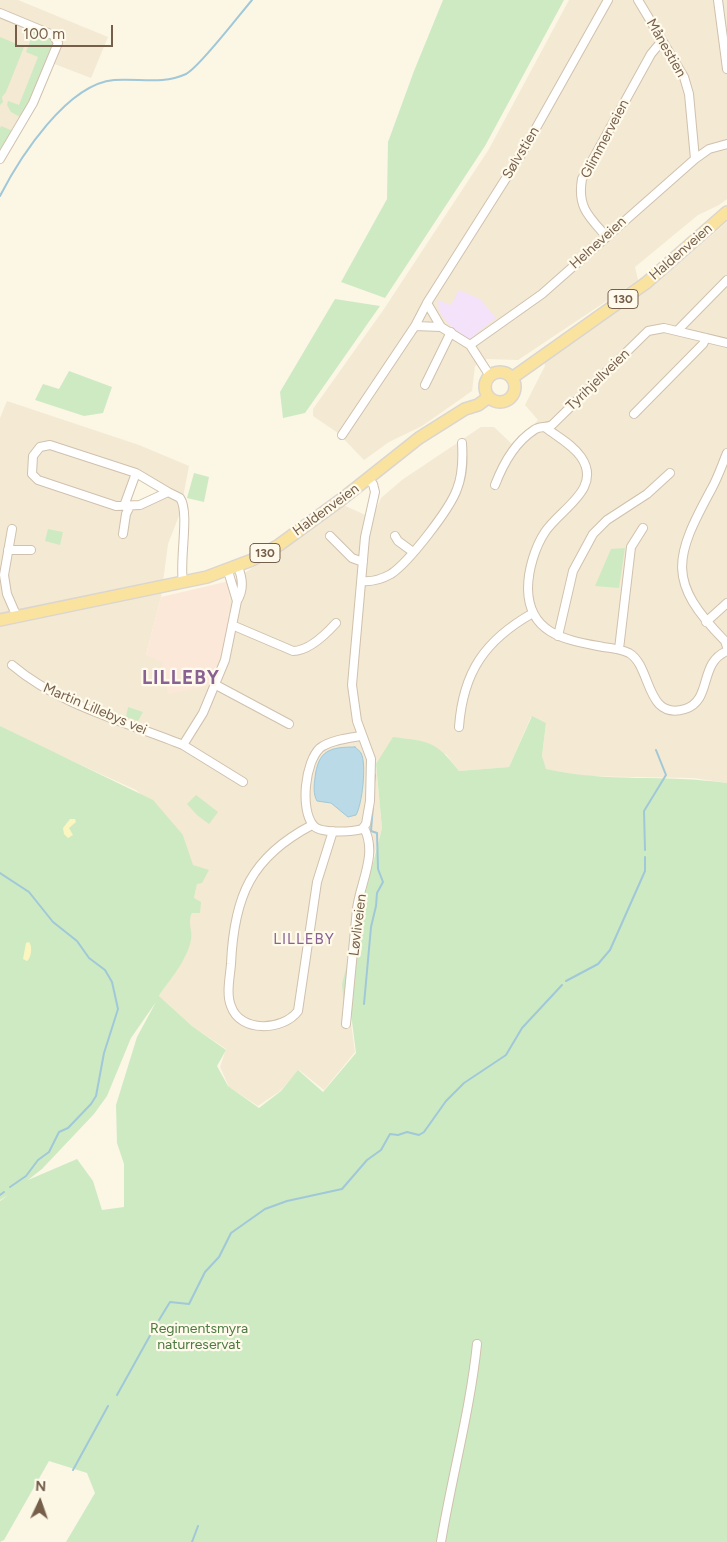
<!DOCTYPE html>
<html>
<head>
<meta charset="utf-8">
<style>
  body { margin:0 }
  #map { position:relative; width:727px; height:1542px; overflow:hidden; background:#fcf6e5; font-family:Figtree,sans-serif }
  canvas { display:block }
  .north { position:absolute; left:15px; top:1477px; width:50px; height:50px; -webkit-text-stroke:4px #fffaeb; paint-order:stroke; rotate:3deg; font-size:14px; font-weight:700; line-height:20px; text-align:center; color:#755f4a }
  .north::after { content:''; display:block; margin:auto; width:18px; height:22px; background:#755f4a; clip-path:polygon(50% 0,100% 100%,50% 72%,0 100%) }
  .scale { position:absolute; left:15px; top:25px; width:98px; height:22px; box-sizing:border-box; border:2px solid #755f4a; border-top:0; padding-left:6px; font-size:15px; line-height:18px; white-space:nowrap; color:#755f4a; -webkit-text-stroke:4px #fffaeb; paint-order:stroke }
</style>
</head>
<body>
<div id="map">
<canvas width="727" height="1542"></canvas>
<div class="north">N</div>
<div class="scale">100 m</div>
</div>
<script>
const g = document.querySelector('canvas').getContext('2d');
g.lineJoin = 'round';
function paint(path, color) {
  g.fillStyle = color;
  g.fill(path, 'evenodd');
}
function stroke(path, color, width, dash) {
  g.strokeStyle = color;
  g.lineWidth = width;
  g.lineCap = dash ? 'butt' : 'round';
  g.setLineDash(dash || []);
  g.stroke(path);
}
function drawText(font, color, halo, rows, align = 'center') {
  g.font = font + ' Figtree,sans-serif';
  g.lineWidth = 4.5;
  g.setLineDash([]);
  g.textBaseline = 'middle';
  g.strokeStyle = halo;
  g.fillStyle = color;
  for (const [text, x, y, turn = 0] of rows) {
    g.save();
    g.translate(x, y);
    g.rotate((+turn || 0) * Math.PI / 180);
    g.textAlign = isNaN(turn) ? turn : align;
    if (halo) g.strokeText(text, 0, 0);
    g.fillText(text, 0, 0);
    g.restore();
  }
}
const residential = new Path2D(`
  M0 0H18L108 37 91 78 52 63 0 161Z
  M569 0H727V199L719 205 698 215 635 267 638 280 518 360 487 359 475 366 472 391 422 426 389 442 364 460 338 433 313 416V409L384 309 489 149Z
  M727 222V783L693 778 577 776 545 769 542 756 546 723 531 717 509 767 459 771 446 754 376 764 382 828 360 906 351 993V1023L355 1052 324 1090 299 1070 280 1091 258 1106 229 1087 220 1067 226 1049 192 1026 159 996 185 957 191 939 189 920 192 913H199L194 898 197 883 183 835 136 790 4 730 0 726V418L7 401 139 445 189 466 180 513 168 544 161 597 146 655 227 632 231 583 341 504 372 518 381 498 402 480 481 427H494L514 446 538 420 525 405 545 366 544 360 644 293ZM137 474 166 492 138 506 125 505Z`);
const commercial = new Path2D(`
  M225 582 231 583 227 632 223 656 214 684 168 694 162 662 146 655 161 597Z`);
const education = new Path2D(`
  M459 290 480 299 496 318 477 333 474 339 470 340 452 328 439 312 438 300 451 305Z`);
const green = new Path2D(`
  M443 0H564L485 146 385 298 341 282 387 199 388 142 414 71Z
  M34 31 51 38 54 45 33 96 20 117 11 112 7 105 8 101 19 105 38 57 26 52Z
  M0 37 24 47 6 92 2 97 3 102 0 105Z
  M1 126 13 131 0 152V128Z
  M335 299 380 306 305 413 283 418 280 392Z
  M69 371 112 387 103 413 84 416 35 400 43 384 59 389Z
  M194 473 209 477 204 502 187 498Z
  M48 529 63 532 60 545 45 541Z
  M625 548 619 588 595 586 611 549Z
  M128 707 143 712 138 721 126 717Z
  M532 716 546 723 542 756 546 769C607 783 665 774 727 783V1542H66L95 1493 87 1473 49 1461 4 1540 0 1542V1201L8 1195 0 1200V726L153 800 183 835 193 865 209 870 202 883 197 884 194 898 201 902 200 913H192C187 923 193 930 191 940 187 961 170 979 159 996L192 1026 226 1050 217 1066 228 1086 259 1108 281 1091 298 1070 323 1092 356 1053 351 1014 344 1006 342 984 382 828 376 764 393 737C430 742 435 740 459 771L509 767ZM156 1002 137 1037 116 1105 117 1143 124 1164V1207L102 1210 93 1181 77 1159 28 1180 42 1169 94 1114 107 1096 131 1038Z
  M196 795 218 812 209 824 197 815 187 804Z`);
const sand = new Path2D(`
  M70 819H75L76 822 69 828 73 835 68 838 64 834 63 828Z
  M29 942C33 946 31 959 27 961L23 959 26 943Z`);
const water = new Path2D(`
  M355 747C357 749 360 751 361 753 367 764 362 805 356 815L348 817 331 803 317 801C313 794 314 785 315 778 318 750 330 747 355 747Z`);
const stream = new Path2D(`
  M0 196C20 157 67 84 114 80 139 78 162 85 186 74 199 68 240 14 252 0
  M374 783 375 775
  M645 850 644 811 666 775 656 750
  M0 873 29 892 53 922 77 941 89 958 105 970 112 982 118 1009 104 1053 96 1096 91 1104 68 1128 59 1132 49 1152 38 1160 26 1176 10 1187
  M566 981 598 964 610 950 645 871V857
  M364 1004 371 927 376 906 377 893 383 882 378 869 377 833 371 831 373 805
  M0 1195 4 1192
  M159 1320 170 1302 189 1304 205 1272 219 1257 231 1233 265 1209 287 1201 342 1189 367 1160 381 1150 390 1134 398 1135 407 1132 419 1135 424 1132 446 1101 464 1083 506 1055 522 1028 562 985
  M117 1395 152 1332
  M73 1470 108 1406
  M192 1542 198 1526`);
const minor = new Path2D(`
  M638 0 684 77 689 94 695 159
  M718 0 727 69
  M0 13 53 35 58 43 33 103 0 159
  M606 236C589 217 577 207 582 179L651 54 661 42
  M427 303 522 153 608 0
  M441 327 415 326 427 303 441 327 470 345 490 376
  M677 331 727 280
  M470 345 542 294 695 159 709 149 727 144
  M425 385 451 332
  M634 414 703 344 706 338
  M546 428C558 437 573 445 581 457 603 489 560 509 545 532 535 547 528 570 528 589 529 635 567 640 603 647 612 648 621 649 629 653 652 666 645 721 685 709 713 700 698 663 727 651
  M342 435 415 326
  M727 453C722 465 718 477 712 488 674 558 666 581 725 641L727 647
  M495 485C503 464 514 443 534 430 539 426 546 428 552 425L648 331 664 328 727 343
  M168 492 136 473 50 445 40 447 33 456 32 474 38 480 116 506 140 505 168 492 180 498C190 512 179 561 183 582
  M124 506 136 473
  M12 529 4 575 7 594 17 617
  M123 534 126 514 130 506
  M330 536 352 558 363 562
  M395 536 398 541 413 552
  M8 550H31
  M228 571 237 601 225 660 203 713 183 745 243 782
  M362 581C372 582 382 579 391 574 409 562 450 509 457 489 463 474 463 459 462 443
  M237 601C244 590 243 579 238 567
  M706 622 727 603
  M232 625 293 651C308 651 326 634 336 623
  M558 636 573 571 593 534 607 520 647 494 670 473
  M619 649 631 547 643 528
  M12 665C59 705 126 722 183 745
  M216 685 289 724
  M459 727C463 672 485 640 533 613
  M361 736C349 738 330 740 320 748 305 762 300 809 313 825 319 834 352 832 362 829L366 824 370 801 371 759 357 721 352 685 365 537 375 492 373 484 368 480
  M312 825C251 857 234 896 231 964 230 977 226 994 231 1006 240 1033 283 1031 298 1011L317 882 333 831
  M346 1024C350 986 353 947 357 909 360 883 378 854 364 828
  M441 1542C452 1476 470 1411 477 1344`);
const primary = new Path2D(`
  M485 387a15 15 0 1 1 30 0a15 15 0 1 1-30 0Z
  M512 378 646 283 727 212
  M0 620 207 577 252 560 279 545 342 499 419 438 465 409 478 405 489 397`);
const shields = [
  [623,299,30],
  [265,553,30]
];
const shieldNames = [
  ["130",623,299],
  ["130",265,553]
];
const streetNames = [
  ["Månestien",666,48,60],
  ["Glimmerveien",605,139,-62],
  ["Sølvstien",521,153,-59],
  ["Helneveien",598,243,-42],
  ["Haldenveien",681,252,-41],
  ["Tyrihjellveien",598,380,-44],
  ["Haldenveien",326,510,-36],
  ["Martin Lillebys vei",95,709,23],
  ["Løvliveien",358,925,-83]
];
const parkNames = [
  ["Regimentsmyra",199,1329],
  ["naturreservat",199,1345]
];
const neighbourhoodNames = [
  ["LILLEBY",304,940]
];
const districtNames = [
  ["LILLEBY",181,678]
];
paint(residential, '#f4e9d3');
paint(commercial, '#fce8d9');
paint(education, '#f3e2f9');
paint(green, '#ceeac3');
paint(sand, '#fbf5c0');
paint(water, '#b9dae6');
stroke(water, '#a0c8d8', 1);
stroke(stream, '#a0c8d8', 2);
stroke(minor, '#d0c1ae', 10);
stroke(primary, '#dbd5d0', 14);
stroke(minor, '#fff', 8);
stroke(primary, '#fae39e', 11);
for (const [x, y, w] of shields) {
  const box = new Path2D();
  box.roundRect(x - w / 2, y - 9.5, w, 19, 4);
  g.fillStyle = '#fffaeb';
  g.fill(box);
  stroke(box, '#755f4a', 1);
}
drawText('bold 12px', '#755f4a', null, shieldNames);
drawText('14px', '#755f4a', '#fffaeb', streetNames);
drawText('14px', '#4c7b42', '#fffaeb', parkNames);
g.letterSpacing = '1px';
drawText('15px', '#886292', '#fffaeb', neighbourhoodNames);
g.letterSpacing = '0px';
g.letterSpacing = '1px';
drawText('bold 19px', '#886292', '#fffaeb', districtNames);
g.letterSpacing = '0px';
</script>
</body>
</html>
